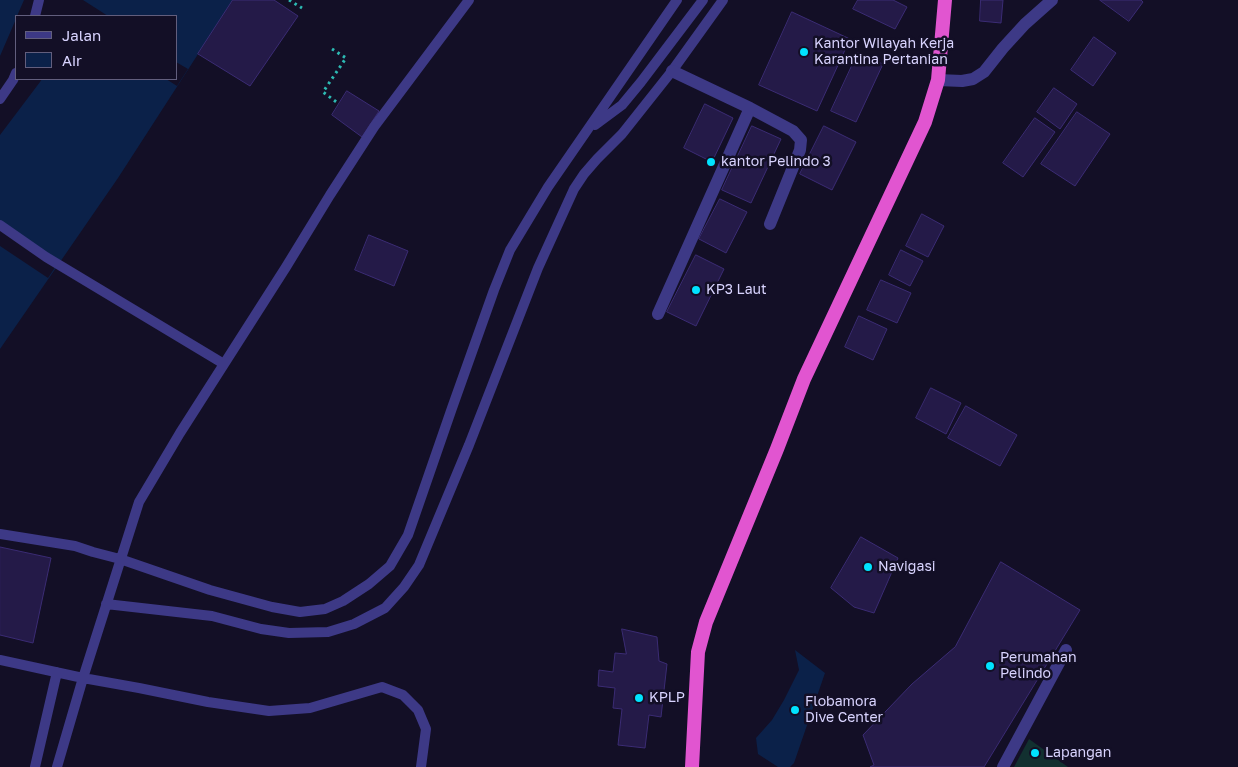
<!DOCTYPE html>
<html>
<head>
<meta charset="utf-8">
<style>
  body { margin:0 }
  #map { position:relative; width:1238px; height:767px; overflow:hidden; background:#130f26; font-family:"Golos Text",sans-serif }
  canvas { display:block }
  .legend { position:absolute; left:15px; top:15px; width:162px; height:65px; box-sizing:border-box; background:#130f26; border:1px solid #625e7d; margin:0; padding:6px 9px; list-style:none; font-size:15px; color:#d9d4ff }
  .legend li { display:flex; align-items:center; gap:10px; height:25px }
  .legend b { width:25px; border:1px solid #625e7d }
</style>
</head>
<body>
<div id="map">
<canvas width="1238" height="767"></canvas>
<ul class="legend">
<li><b style="height:6px;background:#3d3986"></b>Jalan</li>
<li><b style="height:14px;background:#0b2149"></b>Air</li>
</ul>
</div>
<script>
const g = document.querySelector('canvas').getContext('2d');
g.lineJoin = 'round';
function paint(path, color) {
  g.fillStyle = color;
  g.fill(path, 'evenodd');
}
function stroke(path, color, width, dash) {
  g.strokeStyle = color;
  g.lineWidth = width;
  g.lineCap = dash ? 'butt' : 'round';
  g.setLineDash(dash || []);
  g.stroke(path);
}
function drawText(font, color, halo, rows, align = 'center') {
  g.font = font + ' "Golos Text",sans-serif';
  g.lineWidth = 5;
  g.setLineDash([]);
  g.textBaseline = 'middle';
  g.strokeStyle = halo;
  g.fillStyle = color;
  for (const [text, x, y, turn = 0] of rows) {
    g.save();
    g.translate(x, y);
    g.rotate((+turn || 0) * Math.PI / 180);
    g.textAlign = isNaN(turn) ? turn : align;
    if (halo) g.strokeText(text, 0, 0);
    g.fillText(text, 0, 0);
    g.restore();
  }
}
const green = new Path2D(`
  M1029 739 1068 767H1014Z`);
const water = new Path2D(`
  M0 0H233L118 178 0 349ZM16 16H176V79H16Z
  M795 650 825 673 794 763 790 767H778L758 754 756 738 772 720 784 700 799 670Z`);
const pier = new Path2D(`
  M24 0H83L108 16H17Z
  M16 19V79H42L40 82 0 135V56Z
  M176 62 188 69 177 86 166 79H176Z
  M0 221 58 263 48 278 0 246Z`);
const building = new Path2D(`
  M233 0H274L298 16 250 86 198 54Z
  M858 0H893L907 7 895 29 853 9Z
  M981 0H1003L1001 23 980 21Z
  M1100 0H1141L1143 2 1129 21Z
  M792 12 850 39 817 111 759 85Z
  M1094 37 1116 53 1093 86 1071 70Z
  M858 53 883 64 856 122 831 111Z
  M1054 88 1077 104 1060 129 1037 112Z
  M347 91 379 111 362 137 332 115Z
  M705 104 733 118 712 162 684 148Z
  M1077 112 1110 134 1075 186 1041 164Z
  M1035 118 1055 132 1023 177 1003 163Z
  M752 126 781 139 751 203 722 190Z
  M824 126 856 142 832 190 800 174Z
  M720 199 747 212 726 253 699 239Z
  M922 214 944 226 928 257 906 246Z
  M369 235 408 251 394 286 355 270Z
  M901 250 923 261 910 286 889 275Z
  M696 255 724 269 696 326 667 312Z
  M881 280 911 293 897 323 867 310Z
  M859 316 887 329 873 360 845 347Z
  M931 388 961 403 946 434 916 418Z
  M966 406 1017 435 1000 466 948 438Z
  M861 537 898 558 874 613 854 607 831 588Z
  M0 547 51 558 33 643 0 635Z
  M1001 562 1080 610 984 767H870L874 765 863 735 912 684 955 647Z
  M622 629 657 637 659 661 667 664 661 717 649 715 645 748 618 745 622 709 613 708 615 688 598 686 599 670 613 672 615 653 626 654Z`);
const path = new Path2D(`
  M289 0 302 8
  M332 49 346 58 323 92 339 104`);
const service = new Path2D(`
  M35 16 39 0
  M0 99 13 80 16 73
  M595 125 622 105 641 82 703 0
  M0 225 46 257 224 364
  M0 534 75 546 93 552 120 559 210 590 272 607 300 612 325 609 343 601 369 584 390 566 408 535 452 408 494 290 510 250 548 187 677 0
  M106 604 212 616 261 629 289 633 328 632 354 624 385 608 404 587 419 565 469 445 538 268 574 189 584 174 597 159 622 134 672 71 723 0
  M0 660 83 678 139 688 208 702 269 711 310 708 382 687 403 695 418 710 426 729 421 767
  M35 767 57 672
  M57 767 83 678 139 502 180 433 286 267 330 195 374 127 469 0`);
const minor = new Path2D(`
  M672 71 750 108 793 131 801 140 800 150 770 224
  M938 80 962 81 973 79 984 72 1003 48 1025 24 1052 0
  M658 314 750 108
  M1003 767 1066 650`);
const trunk = new Path2D(`
  M692 767 698 652 706 622 777 449 804 379 925 122 938 80 945 0`);
const markers = [
  [804,52,5,"#00e3ff"],
  [711,162,5,"#00e3ff"],
  [696,290,5,"#00e3ff"],
  [868,567,5,"#00e3ff"],
  [990,666,5,"#00e3ff"],
  [639,698,5,"#00e3ff"],
  [795,710,5,"#00e3ff"],
  [1035,753,5,"#00e3ff"]
];
const poiNames = [
  ["Kantor Wilayah Kerja",814,44],
  ["Karantina Pertanian",814,60],
  ["kantor Pelindo 3",721,162],
  ["KP3 Laut",706,290],
  ["Navigasi",878,567],
  ["Perumahan",1000,658],
  ["Pelindo",1000,674],
  ["KPLP",649,698],
  ["Flobamora",805,702],
  ["Dive Center",805,718],
  ["Lapangan",1045,753]
];
paint(green, '#123030');
paint(water, '#0b2149');
paint(pier, '#130f26');
paint(building, '#241a48');
stroke(building, '#3b2c74', 1);
stroke(path, '#2dbab3', 3, [2.5, 4]);
stroke(service, '#3d3986', 10);
stroke(minor, '#3d3986', 12);
stroke(trunk, '#e155d0', 14);
for (const [x, y, r, color] of markers) {
  const dot = new Path2D();
  dot.arc(x, y, r, 0, 2 * Math.PI);
  g.fillStyle = color;
  g.fill(dot);
  stroke(dot, '#130f26', 2);
}
drawText('14px', '#d9d4ff', '#130f26', poiNames, 'left');
</script>
</body>
</html>
